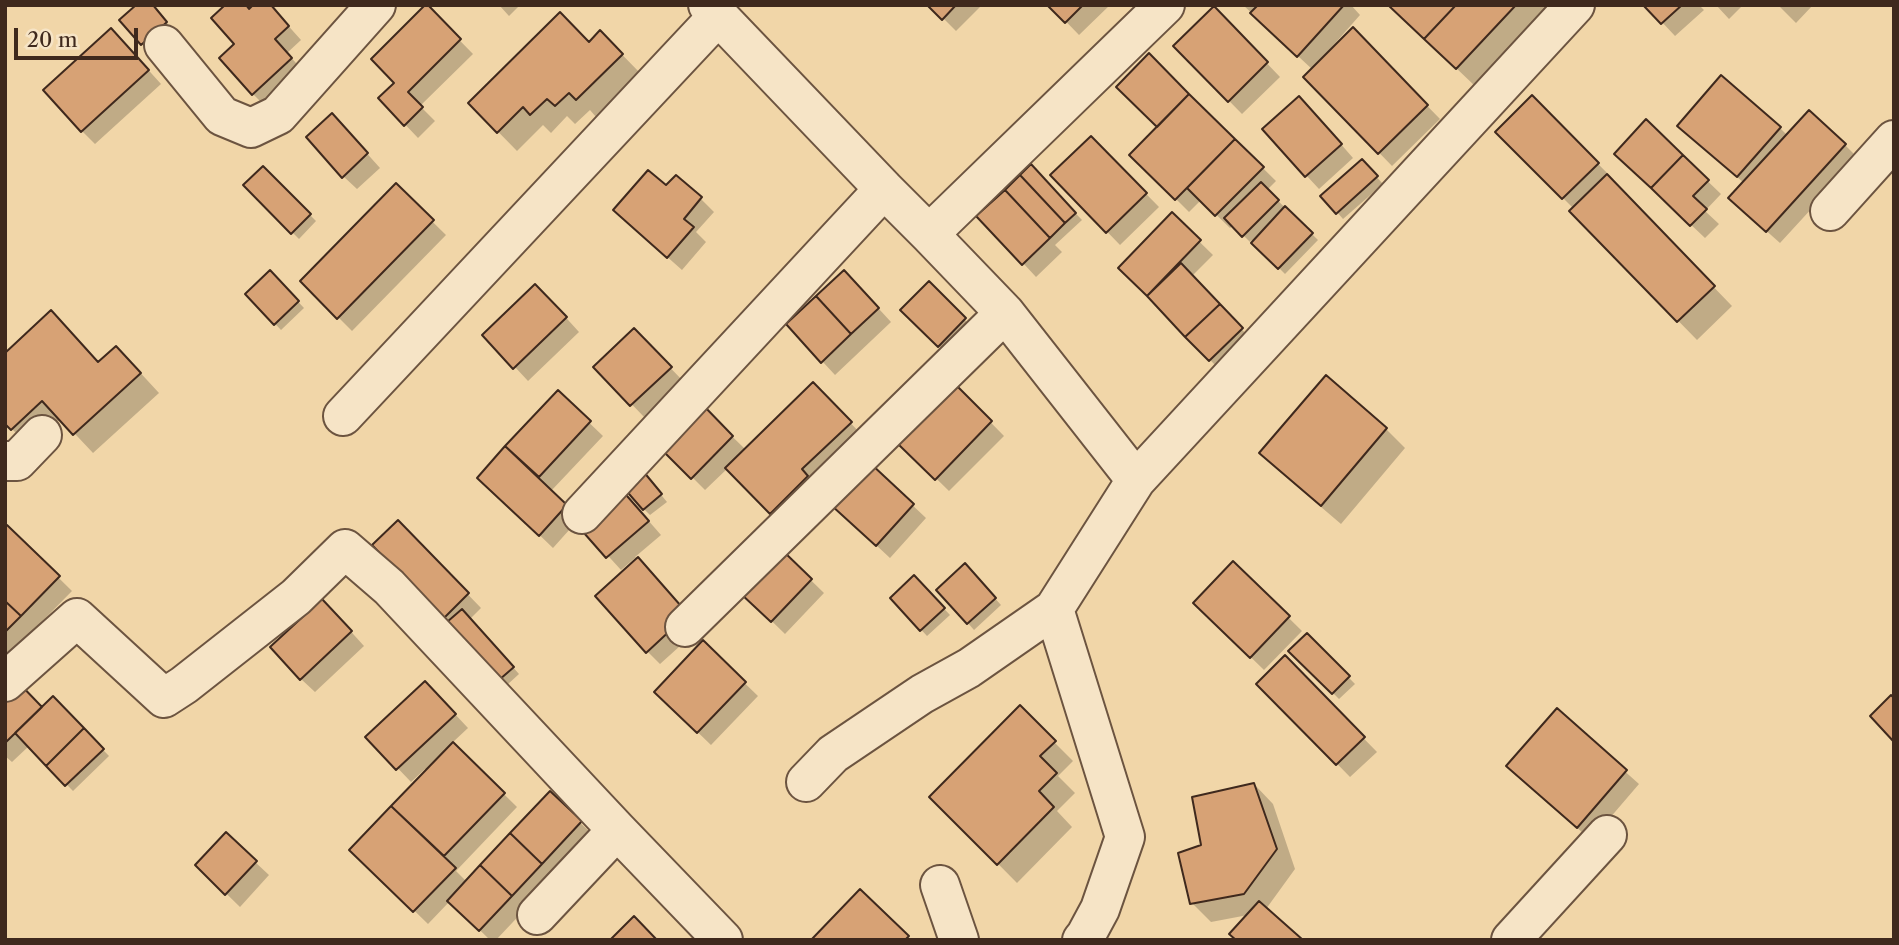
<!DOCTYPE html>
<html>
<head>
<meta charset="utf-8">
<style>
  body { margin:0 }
  #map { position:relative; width:1899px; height:945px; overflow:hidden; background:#f1d6a8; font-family:"Libre Caslon Text",serif }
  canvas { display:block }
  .frame { position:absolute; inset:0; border:7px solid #3f291d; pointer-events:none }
  .scale { position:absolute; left:14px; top:28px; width:124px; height:32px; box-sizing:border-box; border:4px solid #3f291d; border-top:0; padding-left:9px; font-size:21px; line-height:24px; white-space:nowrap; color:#3f291d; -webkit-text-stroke:5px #f6e4c6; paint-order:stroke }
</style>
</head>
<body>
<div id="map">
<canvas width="1899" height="945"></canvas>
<div class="frame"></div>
<div class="scale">20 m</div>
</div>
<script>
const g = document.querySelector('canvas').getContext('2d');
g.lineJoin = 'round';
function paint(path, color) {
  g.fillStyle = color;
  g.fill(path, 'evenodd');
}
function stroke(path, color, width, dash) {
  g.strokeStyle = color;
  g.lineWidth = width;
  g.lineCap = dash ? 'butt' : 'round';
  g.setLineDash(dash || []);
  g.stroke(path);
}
const shadow = new Path2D(`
  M152 5 172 29 148 50 142 44Z
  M499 5H520L509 16Z
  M930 5H982L956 31Z
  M1050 5H1110L1079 35Z
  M1243 5H1351L1360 15 1330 49 1332 51 1353 30 1440 119 1392 166 1306 77 1313 70Z
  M1390 5H1553L1476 87Z
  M1646 5H1699L1704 10 1675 36Z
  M1716 5H1743L1729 19Z
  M1778 5H1813L1796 23Z
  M426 6 473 54 420 106 435 121 418 138 380 98 397 83Z
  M1214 8 1280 77 1242 114 1175 46Z
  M250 11 276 12 301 40 287 53 304 72 266 107 253 94Z
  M600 32 641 74 596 117 590 110 575 124 567 116 551 133 543 125 517 151 470 103 589 44Z
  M124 43 161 84 95 144 82 131Z
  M1149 56 1276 181 1267 190 1318 240 1285 274 1251 240 1250 242 1233 225 1230 228 1201 200 1189 212 1132 155 1159 127Z
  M1532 97 1611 177 1609 179 1732 306 1697 340 1571 211 1574 209 1497 132Z
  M1312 111 1353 158 1319 189 1306 175Z
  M1646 122 1721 194 1705 211 1719 224 1705 238 1630 167Z
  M1780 128 1787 135 1845 145 1858 158 1780 243 1744 211V183L1693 139Z
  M345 129 380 168 357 189 343 176Z
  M1091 138 1159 207 1120 245 1052 175Z
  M1362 161 1383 184 1343 219 1323 196Z
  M1031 167 1082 220 1055 245 1062 252 1036 277 1023 263Z
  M263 168 316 221 299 239 245 185Z
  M396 186 446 235 352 331 302 281Z
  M666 187 701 199 714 212 696 232 706 242 682 270 629 223Z
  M1172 215 1213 255 1192 276 1248 336 1216 366 1121 268Z
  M270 272 304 308 281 330 247 294Z
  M929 284 978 333 952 359 903 310Z
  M857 285 891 322 835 375 822 361Z
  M549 299 579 332 528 381 515 367Z
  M634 330 683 381 645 418 596 367Z
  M99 363 135 367 159 393 93 453 61 419 31 448 5 422Z
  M813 384 863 436 784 526 728 468 705 490 661 446 701 406 746 450Z
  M956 387 1004 436 949 491 901 444Z
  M558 393 603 436 551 491 579 519 553 548 479 477Z
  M1386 429 1405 448 1341 524 1280 472 1261 453Z
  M870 465 926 518 890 558 847 518Z
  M649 480 667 502 650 515 644 509Z
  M633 503 661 535 635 557 700 628 660 664 647 651 638 560 635 558 621 570 580 525Z
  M398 522 481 608 470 619 519 674 507 685 457 631 374 545Z
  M7 527 72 591 5 659V529Z
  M782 552 824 593 785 634 743 593Z
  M1233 563 1302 631 1264 670 1195 603Z
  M971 572 1001 605 974 630 939 590Z
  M914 577 950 615 927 636 892 598Z
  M335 614 364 646 315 692 301 679Z
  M1307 635 1355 684 1339 699 1291 651Z
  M703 643 758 696 711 745 656 692Z
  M1285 658 1377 752 1350 777 1259 684Z
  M5 691 42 709 66 712 109 756 73 791 29 746 12 762 5 756Z
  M438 696 468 728 452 743 517 807 456 871 467 882 550 794 594 836 496 940H490L450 901 428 924 352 850 427 771 425 769 411 782 368 737Z
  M1020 708 1073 761 1058 776 1075 793 1057 811 1072 827 1017 883 932 797Z
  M1557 711 1639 784 1591 840 1521 779Z
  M1254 784 1273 804 1295 869 1266 909 1248 915 1211 922 1192 903 1203 846Z
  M226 835 269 875 240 907 197 865Z`);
const building = new Path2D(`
  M136 5H153L167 22 141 45 119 20Z
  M225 5H246L249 9 253 5H271L289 26 275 39 292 58 252 95 219 58 234 44 211 18Z
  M425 5H428L461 39 408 92 423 107 404 126 378 98 394 83 371 59Z
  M927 5H956L942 20Z
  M1047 5H1083L1065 23Z
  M1258 5H1344L1297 57 1250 13Z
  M1388 5H1456L1424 39Z
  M1456 5H1516L1456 69 1424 39Z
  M1643 5H1682L1661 24Z
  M1214 6 1268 62 1228 102 1173 46Z
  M560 12 589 42 600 30 623 54 576 100 569 93 555 106 547 99 530 115 523 107 497 133 468 103Z
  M1353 27 1428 105 1378 154 1303 77Z
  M111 28 149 70 81 132 43 90Z
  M1149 53 1189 94 1157 127 1116 87Z
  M1721 75 1781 127 1737 177 1677 126Z
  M1189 94 1235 139 1175 200 1129 155Z
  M1532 95 1599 163 1562 199 1495 132Z
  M1299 96 1342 144 1305 177 1262 129Z
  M1809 110 1846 144 1766 232 1728 198Z
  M332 113 368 153 342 178 306 137Z
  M1646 119 1683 155 1651 188 1614 154Z
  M1091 136 1147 193 1106 233 1050 175Z
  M1235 139 1264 167 1215 216 1187 188Z
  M1683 155 1709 180 1693 196 1707 209 1690 226 1651 188Z
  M1362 159 1378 176 1336 214 1320 196Z
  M1031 164 1076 213 1065 223 1020 175Z
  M263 166 311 214 291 234 243 185Z
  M648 170 666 185 676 175 702 197 684 219 694 227 667 258 613 210Z
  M1607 174 1715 286 1677 322 1569 211Z
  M1020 175 1065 223 1050 238 1005 190Z
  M1261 182 1279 200 1242 237 1224 218Z
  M396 183 434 220 337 319 300 281Z
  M1005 190 1050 238 1022 265 976 216Z
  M1285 206 1313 233 1278 269 1251 243Z
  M1172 212 1201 240 1147 296 1118 268Z
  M1181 263 1220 304 1185 337 1147 296Z
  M270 270 299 301 274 325 245 294Z
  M844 270 879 308 851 334 816 296Z
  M929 281 966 318 938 347 900 310Z
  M535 284 567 317 513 369 482 335Z
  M816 296 851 334 821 363 786 324Z
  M1220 304 1243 328 1209 361 1185 337Z
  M51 310 98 362 116 346 141 373 73 435 42 401 11 430 5 424V353Z
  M634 328 672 367 630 406 593 367Z
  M1326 375 1387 428 1321 506 1259 453Z
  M813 382 852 422 802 469 808 476 770 514 725 468Z
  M956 385 992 421 935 480 898 444Z
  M558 390 591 421 539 477 505 446Z
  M701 403 733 436 691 479 658 446Z
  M505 446 567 505 539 536 477 478Z
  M870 463 914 504 876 546 831 505Z
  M643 471 662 494 643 510 623 487Z
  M620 488 649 521 606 558 577 525Z
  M398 520 469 593 443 619 372 545Z
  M7 525 60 576 21 616 5 601V527Z
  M782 550 812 579 771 622 740 593Z
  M638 557 688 614 646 653 595 596Z
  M1233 561 1290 616 1250 658 1193 603Z
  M965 563 996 598 967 624 936 590Z
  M914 575 945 608 920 631 890 598Z
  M322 599 352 631 300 680 270 647Z
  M5 601 21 616 5 632Z
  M462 609 514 667 499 680 447 622Z
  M1307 633 1350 676 1332 694 1288 651Z
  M703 640 746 682 697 733 654 692Z
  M1285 655 1365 737 1336 765 1256 684Z
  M15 679 42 707 5 743V689Z
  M425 681 456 714 396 770 365 737Z
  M1891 695 1894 698V742L1870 716Z
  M53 696 84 728 46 766 15 733Z
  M1020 705 1056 741 1040 756 1057 773 1039 791 1054 807 997 865 929 797Z
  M1557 708 1627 770 1577 828 1506 766Z
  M84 728 104 749 65 786 46 766Z
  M453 742 505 793 444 856 391 806Z
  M1254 783 1277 849 1244 894 1190 904 1178 853 1201 845 1192 797Z
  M550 791 582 821 542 864 510 833Z
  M391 806 456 868 413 912 349 850Z
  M226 832 257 861 225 895 195 865Z
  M510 833 542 864 512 896 480 865Z
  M480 865 512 896 479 931 447 901Z
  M860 889 909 936 905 940H811Z
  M1259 901 1303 940H1236L1229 934Z
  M634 916 657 940H610Z`);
const minor = new Path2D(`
  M708 5 884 189 929 234 1005 313 1136 480
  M164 45 222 116 251 128 278 115 376 5
  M1830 211 1894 140
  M929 234 1165 5
  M343 416 718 16
  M5 461H17L42 435
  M582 514 884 189
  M685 627 1005 313
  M5 682 77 618 164 698 184 685 296 597 345 549 389 587 617 830 723 940
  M806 782 833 754 922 694 969 668 1054 609
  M940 885 959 940
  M537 915 617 830
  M1082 940 1086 935 1100 909 1125 837 1054 609 1136 480 1575 5
  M1511 940 1607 835`);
paint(shadow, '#0003');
paint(building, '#d7a275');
stroke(building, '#3f291d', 2);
stroke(minor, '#6c5440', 42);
stroke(minor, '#f6e4c6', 38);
</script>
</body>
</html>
